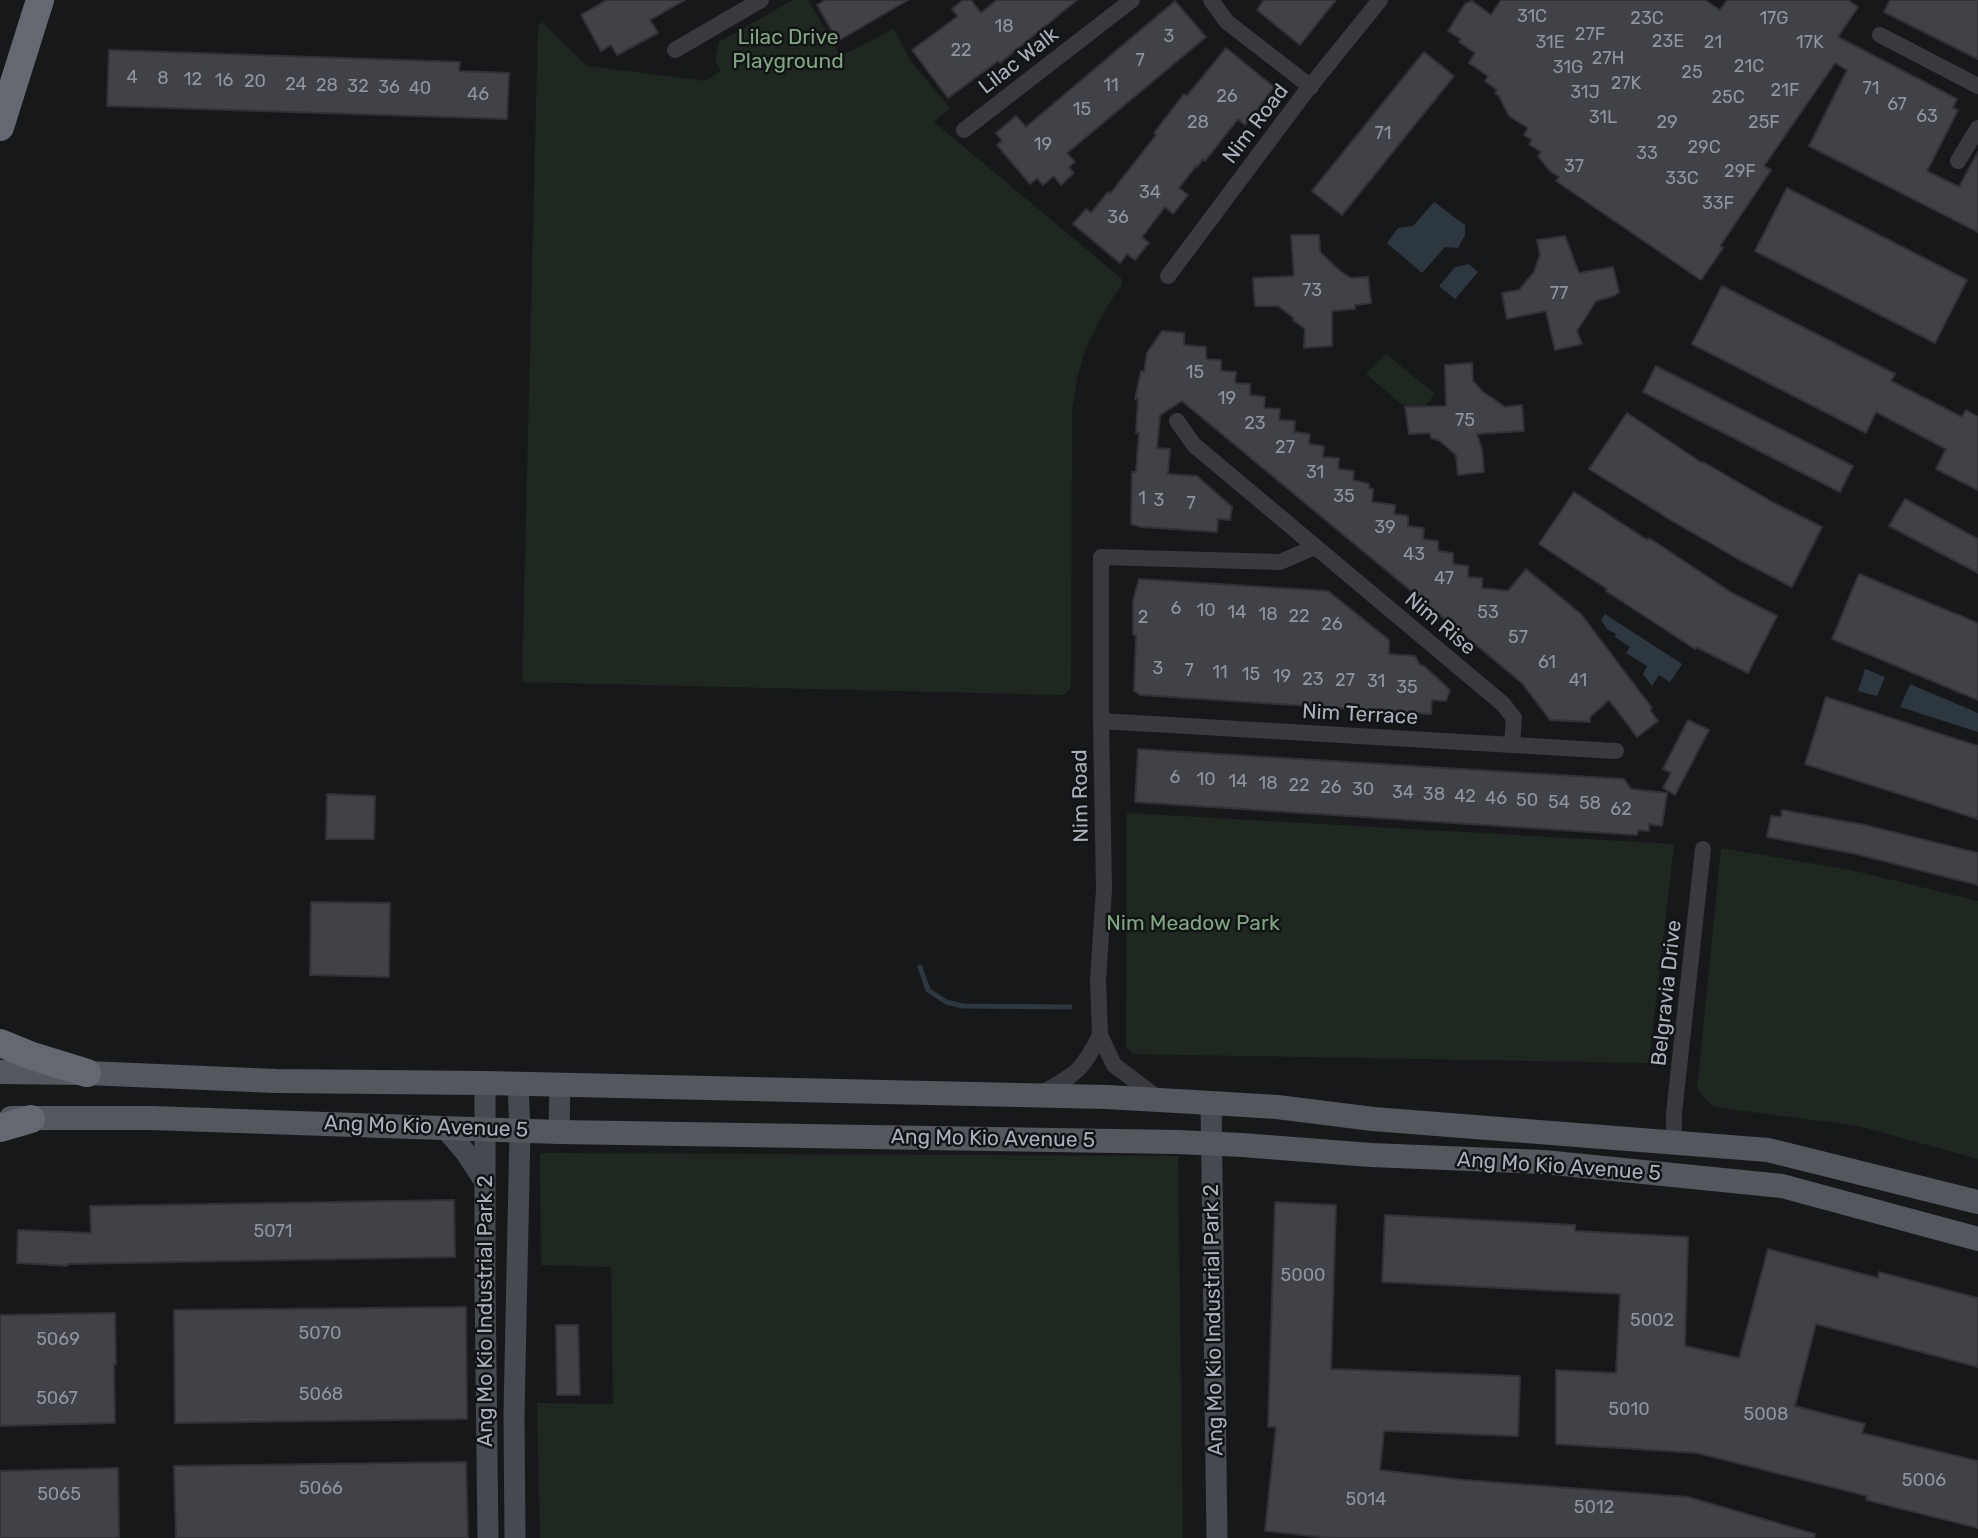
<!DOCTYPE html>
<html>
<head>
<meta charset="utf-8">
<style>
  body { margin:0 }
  canvas { display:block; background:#17181a }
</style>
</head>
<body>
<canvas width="1978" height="1538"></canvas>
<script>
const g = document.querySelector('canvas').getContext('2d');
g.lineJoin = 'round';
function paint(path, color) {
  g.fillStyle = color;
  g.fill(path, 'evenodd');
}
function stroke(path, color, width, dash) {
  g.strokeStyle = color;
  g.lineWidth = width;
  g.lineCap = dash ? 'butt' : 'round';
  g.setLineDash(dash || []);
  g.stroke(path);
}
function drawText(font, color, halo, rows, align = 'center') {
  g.font = font + ' Rubik,sans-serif';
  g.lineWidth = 5;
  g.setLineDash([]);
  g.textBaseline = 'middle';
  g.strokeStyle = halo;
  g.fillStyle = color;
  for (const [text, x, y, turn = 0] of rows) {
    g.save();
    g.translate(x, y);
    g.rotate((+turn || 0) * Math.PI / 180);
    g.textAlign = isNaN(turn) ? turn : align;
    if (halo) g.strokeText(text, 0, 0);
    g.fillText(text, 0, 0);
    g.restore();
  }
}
const green = new Path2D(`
  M793 0H808L841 56 894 29 910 60 950 108 934 122 1122 279 1121 286 1106 308 1085 350 1077 379 1072 409 1071 687 1064 695 522 682 538 26 542 22 587 66 705 81 721 71 715 60 719 42Z
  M1386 354 1435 394 1424 407H1405L1366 374Z
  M1127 813 1674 844 1649 1063 1133 1054 1126 1047Z
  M1721 848 1851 870 1978 901V1159L1859 1126 1714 1107 1697 1090Z
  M540 1153 1178 1156 1183 1538H540L537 1403 613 1404 611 1267 541 1265Z`);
const water = new Path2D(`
  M1434 202 1465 225V235L1458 248 1445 247 1422 273 1387 243 1398 228 1413 226Z
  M1469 264 1478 272 1455 299 1439 286 1455 267Z
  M1605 614 1682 664 1670 682 1659 675 1652 686 1643 674 1647 666 1626 653 1630 647 1615 637 1616 634 1607 629 1601 620Z
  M1865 669 1885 677 1877 696 1858 691Z
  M1910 684 1978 713V732L1900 707Z`);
const stream = new Path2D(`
  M920 967 928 990 946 1002 963 1006 1070 1007`);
const building = new Path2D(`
  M607 0H685L650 20 658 33 617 55 611 45 601 51 581 15Z
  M825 0H908L838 41 817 5Z
  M963 0H971L981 13 997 0H1077L1000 63 998 61 948 98 912 50 958 16 952 9Z
  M1264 0H1336L1300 45 1257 10Z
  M1501 0H1705L1720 10 1727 0H1848L1858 7 1838 37 1957 99 1953 108 1958 110 1927 171 1959 187 1978 152V232L1809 146 1847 70 1835 63 1764 166 1771 170 1720 246 1723 248 1701 280 1556 181 1559 177 1549 170 1538 156 1541 152 1529 144 1532 140 1524 135 1528 128 1509 116 1499 96 1495 93 1497 90 1485 81 1488 76 1469 63 1475 53 1459 42 1461 39 1448 31 1465 4 1472 1 1491 15Z
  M1890 0H1978V59L1884 12Z
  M1175 1 1206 37 1067 153 1075 162 1069 167 1074 173 1061 185 1054 176 1043 185 1037 178 1030 184 997 145 1002 141 996 133 1016 116 1026 127Z
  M1226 48 1274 87 1245 125 1238 119 1205 161 1203 159 1197 167 1196 166 1179 188 1188 195 1173 214 1165 207 1142 237 1149 243 1135 260 1127 254 1120 263 1073 224 1086 209 1091 213 1108 192 1110 194 1156 135 1154 133 1184 94 1187 96Z
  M109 50 460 62 459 71 509 73 507 119 107 106Z
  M1424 52 1454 76 1342 215 1312 191Z
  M1787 188 1967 280 1935 343 1755 251Z
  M1291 235H1319L1320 252 1340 271 1351 278 1368 277 1371 303 1355 305V309L1332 311V346L1304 348 1305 329 1293 320 1294 318 1278 306H1255L1253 278 1294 276Z
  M1565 236 1579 273 1613 267 1619 292 1614 296 1596 301 1577 331 1582 344 1555 350 1546 311 1507 319 1502 293 1519 290 1534 272 1540 254 1537 240Z
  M1722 286 1895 374 1891 381 1962 417 1966 410 1978 417V490L1936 469 1946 449 1876 412 1866 433 1692 344Z
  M1162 331 1184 333V345L1206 347V359L1221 360V371L1236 372 1235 383 1250 384V395L1265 397 1264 408 1280 409 1279 420 1295 421 1294 432 1310 434 1309 444 1324 446 1323 457 1339 458 1338 469 1354 471 1353 480 1369 484V488L1373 489 1372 502 1395 505 1394 514 1408 516V526L1424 528 1423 539 1438 541V551L1453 553V564L1468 566V577L1482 578V588L1508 591 1526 569 1581 614 1652 708 1650 710 1658 721 1637 737 1609 700 1590 717V722L1550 720 1522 683 1182 401 1160 415 1157 448 1170 449 1168 474 1197 476 1232 507 1230 520 1218 519 1217 532 1141 527 1131 524 1132 472H1136L1139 433H1136L1138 399H1135L1141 371 1144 372 1147 353Z
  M1472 363 1473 381 1483 392 1505 407 1522 405 1524 431 1477 434 1482 449 1484 472 1458 475 1456 455 1440 441 1431 438 1430 433 1409 434 1405 407 1446 406 1445 365Z
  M1656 366 1853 466 1840 492 1643 392Z
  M1627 413 1702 463 1703 462 1774 503 1822 527 1792 587 1738 559 1674 522 1589 469Z
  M1574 492 1647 540 1649 538 1732 593 1777 616 1748 673 1696 647 1695 649 1606 591 1607 589 1539 544Z
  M1905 499 1978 539V573L1889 526Z
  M1859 574 1978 623V700L1832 639Z
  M1139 579 1328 591 1389 640V654L1415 656 1420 665 1424 666 1450 690 1446 701 1432 700 1431 714 1140 695 1134 691 1136 635H1133V601Z
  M1826 697 1978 746V819L1805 764Z
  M1688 720 1709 730 1675 795 1663 788 1671 773 1663 769Z
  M1138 749 1624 779 1631 789 1667 793 1662 826 1649 824V831L1638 830 1637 835 1135 802Z
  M327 794 375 796 374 839H326Z
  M1782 810 1865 825 1978 853V885L1856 854 1767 837 1771 816 1781 817Z
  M311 902 390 903 389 977 310 975Z
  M454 1200 455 1257 67 1264V1266L17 1263 18 1230 91 1233 90 1206Z
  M1275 1202 1336 1205 1331 1369 1520 1376 1518 1436 1384 1431 1380 1470 1465 1480 1688 1497 1815 1534 1814 1538H1329L1265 1531 1276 1427H1268Z
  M1385 1215 1575 1225V1231L1688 1237 1685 1346 1739 1358 1768 1249 1878 1278 1879 1272 1978 1298V1367L1816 1324 1795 1406 1865 1424 1862 1433 1978 1461V1528L1866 1500 1867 1496 1697 1453 1556 1444V1370L1616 1373 1620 1294 1382 1282Z
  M466 1307 467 1419 175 1423 174 1310Z
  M115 1313 116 1364H114L115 1423 0 1426V1315Z
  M556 1325H578L580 1395H557Z
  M466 1462 468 1538H176L174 1466Z
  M118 1468 119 1538H0V1471Z`);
const street = new Path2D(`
  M1211 0 1227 22 1311 87
  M1880 35 1978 86
  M675 50 761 0
  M964 130 1132 0
  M1958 161 1978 128
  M1168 276 1304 94 1380 0
  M1177 421 1194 445 1503 704 1514 718 1512 745
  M1101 721 1616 751
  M1100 1035 1098 980 1104 889 1101 721V557L1280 562 1315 547
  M1042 1093C1076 1074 1083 1070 1100 1035L1114 1065 1159 1099
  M1674 1143V1113L1703 849`);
const secondary = new Path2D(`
  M485 1083V1283L488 1538
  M1211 1103 1217 1538
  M444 1127 466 1153 485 1182
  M559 1132 560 1086
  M515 1538 514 1414 520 1130 518 1085`);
const primary = new Path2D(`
  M0 1072 87 1073 276 1081 485 1083 1107 1097 1211 1103 1277 1107 1373 1119 1768 1150 1978 1202
  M11 1118H151L559 1132 1177 1142 1242 1145 1371 1155 1544 1162 1782 1186 1978 1239`);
const highway = new Path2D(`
  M0 127 40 0
  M0 1043 32 1056 87 1073
  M0 1128 31 1119`);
const numberNames = [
  ["31C",1532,17],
  ["23C",1647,19],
  ["17G",1774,19],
  ["18",1004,27],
  ["27F",1590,35],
  ["3",1169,37],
  ["23E",1668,42],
  ["31E",1550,43],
  ["21",1713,43],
  ["17K",1810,43],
  ["22",961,51],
  ["27H",1608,59],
  ["7",1140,61],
  ["21C",1749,67],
  ["31G",1568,68],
  ["25",1692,73],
  ["4",132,78],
  ["8",163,79],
  ["12",193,80],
  ["16",224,81],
  ["20",255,82],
  ["27K",1626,84],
  ["24",296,85],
  ["28",327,86],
  ["11",1111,86],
  ["32",358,87],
  ["36",389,88],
  ["40",420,89],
  ["71",1871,89],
  ["21F",1785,91],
  ["31J",1585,93],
  ["46",478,95],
  ["26",1227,97],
  ["25C",1728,98],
  ["67",1897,105],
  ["15",1082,110],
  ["63",1927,117],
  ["31L",1603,118],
  ["28",1198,123],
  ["29",1667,123],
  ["25F",1764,123],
  ["71",1383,134],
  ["19",1043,145],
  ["29C",1704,148],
  ["33",1647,154],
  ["37",1574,167],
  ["29F",1740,172],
  ["33C",1682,179],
  ["34",1150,193],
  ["33F",1718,204],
  ["36",1118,218],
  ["73",1312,291],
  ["77",1559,294],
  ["15",1195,373],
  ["19",1227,399],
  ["75",1465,421],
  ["23",1255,424],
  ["27",1285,448],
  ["31",1315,473],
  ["35",1344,497],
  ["1",1142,499],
  ["3",1159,501],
  ["7",1191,504],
  ["39",1385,528],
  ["43",1414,555],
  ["47",1444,579],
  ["6",1176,609],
  ["10",1206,611],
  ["14",1237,613],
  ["53",1488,613],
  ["18",1268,615],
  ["22",1299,617],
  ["2",1143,618],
  ["26",1332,625],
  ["57",1518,638],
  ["61",1547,663],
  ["3",1158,669],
  ["7",1189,671],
  ["11",1220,673],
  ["15",1251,675],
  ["19",1282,677],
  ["23",1313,680],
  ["27",1345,681],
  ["41",1578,681],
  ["31",1376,682],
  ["35",1407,688],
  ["6",1175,778],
  ["10",1206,780],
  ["14",1238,782],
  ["18",1268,784],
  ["22",1299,786],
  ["26",1331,788],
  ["30",1363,790],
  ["34",1403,793],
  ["38",1434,795],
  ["42",1465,797],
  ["46",1496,799],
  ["50",1527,801],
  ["54",1559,803],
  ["58",1590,804],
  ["62",1621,810],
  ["5071",273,1232],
  ["5000",1303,1276],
  ["5002",1652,1321],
  ["5070",320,1334],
  ["5069",58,1340],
  ["5068",321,1395],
  ["5067",57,1399],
  ["5010",1629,1410],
  ["5008",1766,1415],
  ["5006",1924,1481],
  ["5066",321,1489],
  ["5065",59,1495],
  ["5014",1366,1500],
  ["5012",1594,1508]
];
const parkNames = [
  ["Lilac Drive",788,38],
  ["Playground",788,62],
  ["Nim Meadow Park",1193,924]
];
const streetNames = [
  ["Lilac Walk",1019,61,-38],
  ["Nim Road",1256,124,-53],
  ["Nim Rise",1440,624,40],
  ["Nim Terrace",1360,715,3],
  ["Nim Road",1081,796,-91],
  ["Belgravia Drive",1667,993,-84],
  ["Ang Mo Kio Avenue 5",426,1127,2],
  ["Ang Mo Kio Avenue 5",993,1139,1],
  ["Ang Mo Kio Avenue 5",1559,1167,4],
  ["Ang Mo Kio Industrial Park 2",486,1311,-90],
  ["Ang Mo Kio Industrial Park 2",1214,1320,-91]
];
paint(green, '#1f2820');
paint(water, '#2c373f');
stroke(stream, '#2c373f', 5);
paint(building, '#414247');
stroke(building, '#313136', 2);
stroke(street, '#383a3f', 16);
stroke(secondary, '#46494f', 21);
stroke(primary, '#54575e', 24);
stroke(highway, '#646870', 28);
drawText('18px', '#8f949e', null, numberNames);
drawText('21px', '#7fa780', '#121315', parkNames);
drawText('21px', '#a9afbb', '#121315', streetNames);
</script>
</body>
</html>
